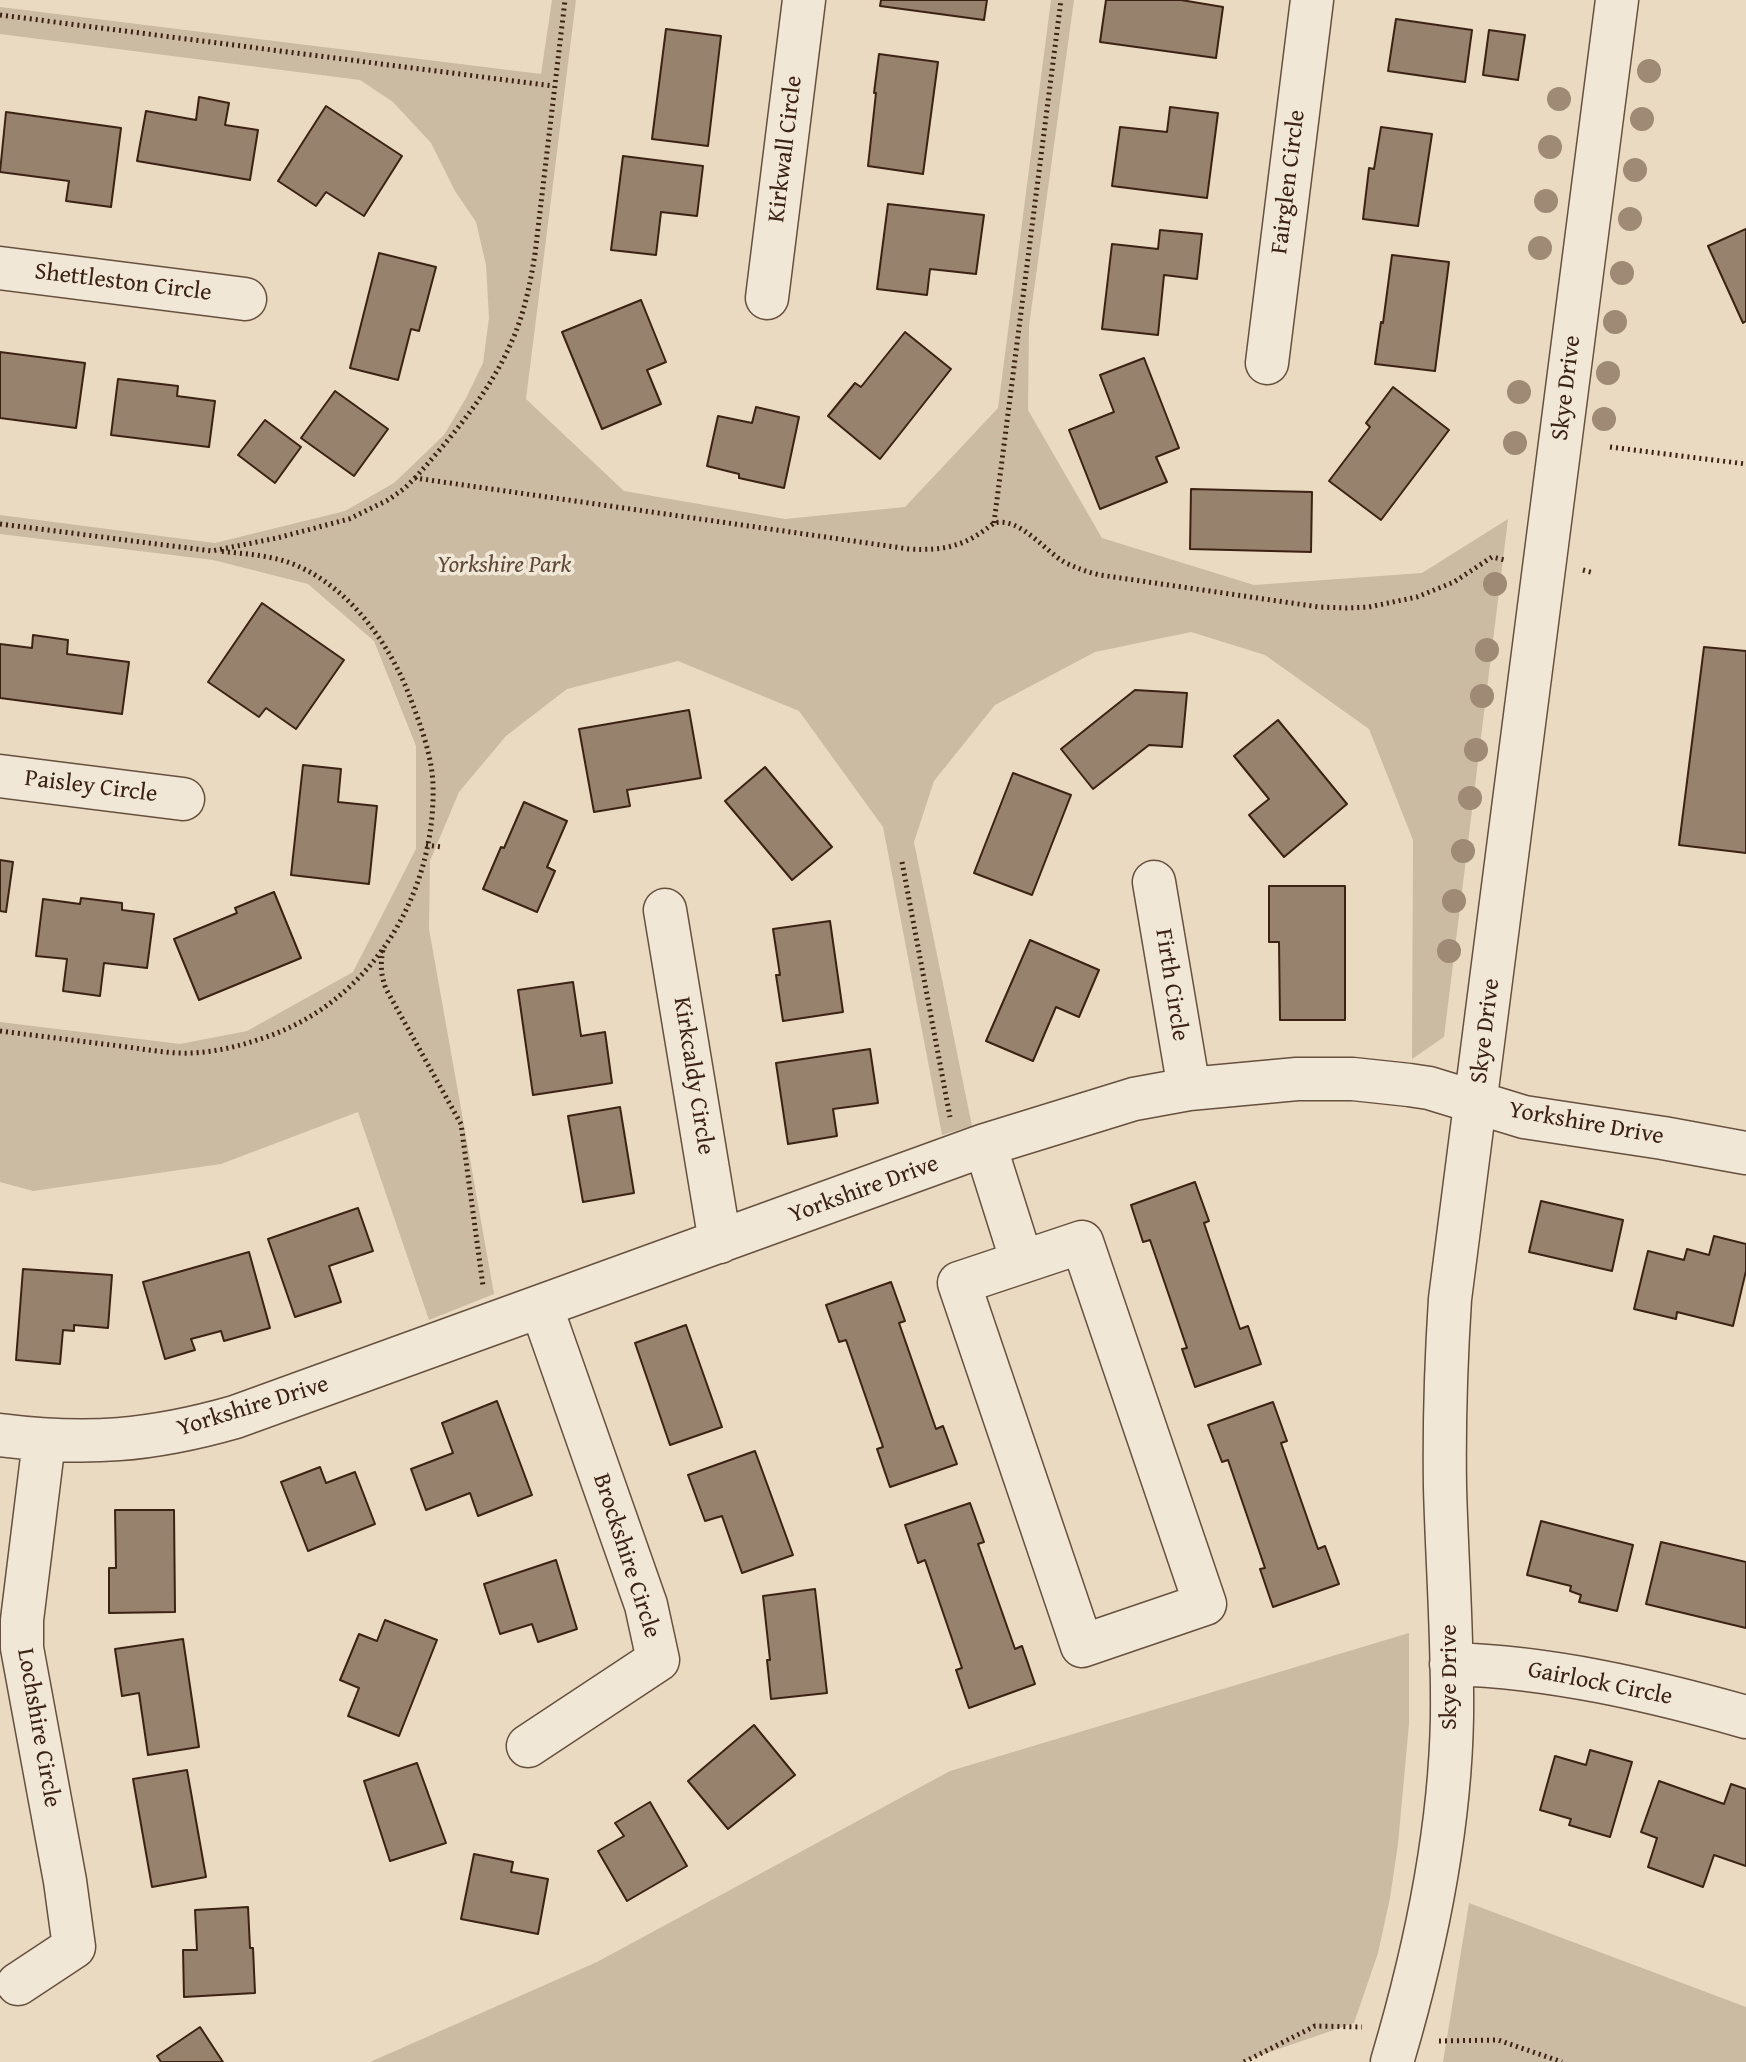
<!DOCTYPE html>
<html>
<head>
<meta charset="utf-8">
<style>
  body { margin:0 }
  canvas { display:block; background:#e9dac1 }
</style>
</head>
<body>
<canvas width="1746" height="2062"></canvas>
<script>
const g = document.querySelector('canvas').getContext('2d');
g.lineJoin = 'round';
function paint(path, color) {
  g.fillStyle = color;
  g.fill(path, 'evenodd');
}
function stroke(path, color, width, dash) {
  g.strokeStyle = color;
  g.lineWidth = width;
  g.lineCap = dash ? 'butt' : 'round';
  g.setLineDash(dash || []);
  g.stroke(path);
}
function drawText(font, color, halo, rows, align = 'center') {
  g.font = font + ' "Gentium Book Plus",serif';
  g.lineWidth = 7;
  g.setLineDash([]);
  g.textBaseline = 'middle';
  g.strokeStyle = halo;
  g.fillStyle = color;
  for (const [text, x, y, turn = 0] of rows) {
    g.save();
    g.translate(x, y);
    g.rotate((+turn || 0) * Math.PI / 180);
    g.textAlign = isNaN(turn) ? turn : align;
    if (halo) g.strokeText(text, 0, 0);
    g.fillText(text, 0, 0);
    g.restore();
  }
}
const green = new Path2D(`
  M552 0H576L526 399 624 491 785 519 905 507 998 408 1051 0H1074L1029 326 1028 410 1102 538 1254 585 1422 573 1508 519 1444 1037 1412 1059 1413 840 1369 729 1265 655 1191 632 1095 652 995 705 934 781 914 842 972 1126 942 1135 883 827 799 711 678 661 567 689 506 736 459 792 430 861 429 929 494 1294 429 1320 358 1112 221 1164 33 1191 0 1182V1022L180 1044 247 1031 353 972 416 849V746L374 641 308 584 213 560 0 534V515L215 543 345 511 394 483 444 435 466 398 483 363 489 318 486 265 476 222 455 191 431 143 393 102 360 80 0 34V7L541 74Z
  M1409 1633V1724L1398 1844 1390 1898 1378 1953 1354 2023 1241 2062H370L597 1962 950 1771Z
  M1469 1903 1746 2007V2062H1443Z`);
const building = new Path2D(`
  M881 0H987L984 20 880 6Z
  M1106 0H1181L1223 7 1216 58 1100 42Z
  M1396 19 1472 30 1465 82 1388 71Z
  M666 29 721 36 708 146 652 139Z
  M1489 30 1525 35 1518 80 1483 75Z
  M879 54 938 62 923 174 868 166 876 93H874Z
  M199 97 229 103 225 125 258 130 250 180 137 161 146 111 196 120Z
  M326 106 402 156 364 216 326 192 316 206 278 181Z
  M1170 107 1218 113 1207 198 1112 186 1120 127 1167 132Z
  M6 112 121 128 111 207 66 201 69 181 0 172Z
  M1381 127 1432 134 1418 226 1363 219 1369 168 1374 169Z
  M623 156 703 166 697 216 661 212 656 255 611 250Z
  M888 204 984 215 976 274 930 269 927 295 877 289Z
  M1746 229V321L1743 323 1708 246Z
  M1160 230 1202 234 1197 279 1164 275 1158 335 1102 329 1112 244 1158 249Z
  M379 253 436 267 419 331 411 329 398 380 350 368Z
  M1392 255 1449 262 1435 371 1375 364 1381 322 1383 323Z
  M641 300 666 362 647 370 661 404 602 429 562 332Z
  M905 332 951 369 880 459 828 416 855 383 861 387Z
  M0 352 85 363 76 428 0 418Z
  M1144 358 1179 448 1156 457 1167 482 1100 509 1069 430 1114 412 1100 375Z
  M118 379 178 386 177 396 215 401 209 447 111 435Z
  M1393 387 1449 430 1381 520 1329 481 1370 427 1366 423Z
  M335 391 388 429 354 476 301 438Z
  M756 407 799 417 784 488 739 478V474L707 466 718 416 752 423Z
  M265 420 301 447 275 483 238 455Z
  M1191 489 1312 492 1311 552 1190 549Z
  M262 603 344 660 296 729 266 708 259 717 208 682Z
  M33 635 68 640 67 654 129 662 122 714 0 698V644L32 648Z
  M1704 647 1746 651V853L1679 845Z
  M1135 690 1187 693 1182 747 1149 745 1093 789 1061 749Z
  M689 710 701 778 627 790 630 806 594 812 579 729Z
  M1278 720 1347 804 1284 857 1249 815 1269 799 1234 756Z
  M303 765 341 769 338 802 377 806 369 884 291 875Z
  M765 767 832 847 792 880 725 801Z
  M1013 773 1071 795 1032 895 974 873Z
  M524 802 567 821 547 867 555 871 537 912 483 889 501 847 504 848Z
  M0 860 13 862 6 912 0 911Z
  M1269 886H1345V1020H1280L1279 942H1269Z
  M274 892 301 958 199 1000 174 939 237 913 235 908Z
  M81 898 122 903V910L154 914 147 968 104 963 100 996 63 991 67 959 36 956 43 899 80 904Z
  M830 921 843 1012 783 1021 776 975H780L773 929Z
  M1030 940 1099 970 1079 1017 1056 1007 1033 1061 986 1041Z
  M573 982 581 1036 605 1032 612 1083 533 1095 518 990Z
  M870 1049 878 1103 833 1109 837 1136 788 1144 776 1063Z
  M620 1107 634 1193 583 1202 568 1116Z
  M1195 1182 1209 1221 1204 1223 1240 1329 1248 1326 1261 1364 1195 1387 1182 1349 1187 1348 1150 1240 1143 1242 1131 1205Z
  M1541 1201 1623 1220 1612 1271 1529 1252Z
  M358 1208 373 1251 329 1266 341 1302 295 1317 268 1239Z
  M1714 1236 1746 1244V1271L1733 1326 1677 1312 1676 1319 1634 1309 1648 1251 1684 1260 1687 1249 1709 1255Z
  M249 1252 270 1328 224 1341 221 1331 191 1339 195 1350 165 1359 143 1282Z
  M23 1269 112 1275 108 1328 74 1325V1331L63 1330 60 1364 16 1360Z
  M891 1282 905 1321 899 1323 936 1429 943 1426 957 1464 890 1487 877 1449 883 1447 846 1340 839 1342 826 1305Z
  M686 1325 722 1427 670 1445 635 1343Z
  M497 1401 532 1495 478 1516 470 1493 426 1510 411 1469 453 1453 442 1423Z
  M1273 1402 1287 1441 1281 1443 1318 1549 1325 1546 1339 1584 1273 1607 1260 1569 1265 1568 1228 1460 1222 1462 1208 1425Z
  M755 1451 793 1555 742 1573 722 1516 705 1521 688 1475Z
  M320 1467 326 1483 355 1472 375 1524 308 1551 281 1482Z
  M970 1503 984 1542 978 1544 1015 1649 1022 1646 1035 1684 969 1708 956 1670 962 1668 925 1560 918 1563 905 1525Z
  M115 1510H174L175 1612 109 1613V1568H116Z
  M1541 1521 1633 1545 1617 1611 1579 1602 1581 1595 1570 1591 1571 1586 1527 1575Z
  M1661 1542 1746 1562V1628L1646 1604Z
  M556 1560 577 1629 538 1642 532 1624 500 1634 484 1584Z
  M815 1589 827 1693 771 1699 767 1660H770L763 1596Z
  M385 1620 437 1640 399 1736 348 1716 359 1688 340 1680 359 1634 377 1641Z
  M183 1639 199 1747 148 1755 139 1693 122 1696 115 1649Z
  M754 1725 795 1775 728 1829 688 1781Z
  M1590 1750 1632 1762 1610 1837 1569 1825 1571 1819 1540 1810 1555 1756 1586 1765Z
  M417 1763 446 1843 390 1861 364 1781Z
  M187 1770 206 1877 152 1887 133 1779Z
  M1659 1781 1724 1804 1731 1784 1746 1789V1866L1714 1855 1703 1887 1648 1867 1657 1838 1641 1832Z
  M650 1802 687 1866 627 1901 598 1851 624 1836 615 1823Z
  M474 1854 513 1862 511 1872 548 1879 538 1934 461 1919Z
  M248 1907 250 1948H253L255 1993 184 1997 183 1950H197L195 1910Z
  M200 2027 223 2062H161L157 2056Z`);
const path = new Path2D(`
  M0 15 553 86
  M1610 447 1746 464
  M415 478C450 439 490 392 511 343 524 315 530 285 535 254L565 0
  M994 523 1061 0
  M0 524 212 551 277 538 349 519 388 500 405 488 415 478 909 549C944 551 966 546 994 523 1020 517 1044 550 1064 562 1076 568 1087 572 1100 575L1319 607 1346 608 1369 607 1417 597 1454 582 1492 557 1505 560
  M1583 570 1594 573
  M426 845 441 847
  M902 862 950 1117
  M383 950C380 965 381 975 386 989L461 1124 483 1286
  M0 1031C40 1036 80 1041 120 1046 144 1049 168 1054 192 1053 214 1052 236 1047 257 1040 367 1007 436 898 433 785 432 754 419 721 408 692 388 642 350 590 300 567 275 555 245 554 218 551
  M1439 2041 1498 2040 1562 2062
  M1244 2062 1315 2026 1362 2027`);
const minor = new Path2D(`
  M0 268 245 299
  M767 298 804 0
  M1267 363 1312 0
  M0 776 183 799
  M1154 882 1189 1089
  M665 910 720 1242
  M985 1145 1022 1262
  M1082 1242 1205 1604 1082 1646 959 1283Z
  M0 1435C87 1446 151 1441 235 1417L985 1145 1134 1099 1189 1089 1297 1079H1353L1409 1085 1429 1088 1524 1117 1663 1138 1746 1153
  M1451 1664C1551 1667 1650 1690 1746 1717
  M528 1746 658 1660 646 1605 541 1306
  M18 1984 74 1947 65 1881 22 1648V1620L44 1441
  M1392 2062C1425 1951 1450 1833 1452 1717 1453 1640 1447 1563 1445 1487 1444 1424 1446 1362 1450 1299L1617 0`);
const trees = [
  [1649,71],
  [1559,99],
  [1642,119],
  [1550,147],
  [1635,170],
  [1546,201],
  [1630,219],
  [1540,248],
  [1622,273],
  [1615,322],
  [1608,373],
  [1519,392],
  [1604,419],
  [1515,443],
  [1495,584],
  [1487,650],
  [1482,696],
  [1476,750],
  [1470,798],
  [1463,851],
  [1454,901],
  [1449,951]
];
const streetNames = [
  ["Kirkwall Circle",786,149,-83],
  ["Fairglen Circle",1289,182,-83],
  ["Shettleston Circle",123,283,7],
  ["Skye Drive",1567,388,-83],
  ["Paisley Circle",91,787,7],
  ["Firth Circle",1171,985,81],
  ["Skye Drive",1486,1031,-83],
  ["Kirkcaldy Circle",693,1076,81],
  ["Yorkshire Drive",1586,1124,10],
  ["Yorkshire Drive",864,1190,-20],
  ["Yorkshire Drive",253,1407,-17],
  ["Brockshire Circle",626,1556,72],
  ["Skye Drive",1450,1677,-90],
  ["Gairlock Circle",1600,1684,11],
  ["Lochshire Circle",38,1728,80]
];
const parkNames = [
  ["Yorkshire Park",504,566]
];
paint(green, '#ccbba3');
paint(building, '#96826d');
stroke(building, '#3c2213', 2);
stroke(minor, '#67503e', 45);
stroke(path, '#3c2213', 5, [2, 4]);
stroke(minor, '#f1e7d7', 42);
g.fillStyle = '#9e8a75';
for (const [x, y] of trees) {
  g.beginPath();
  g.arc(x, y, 12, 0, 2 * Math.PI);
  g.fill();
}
drawText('24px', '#3c2213', '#f1e7d7', streetNames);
drawText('italic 24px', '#604837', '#f1e7d7', parkNames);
</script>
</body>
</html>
